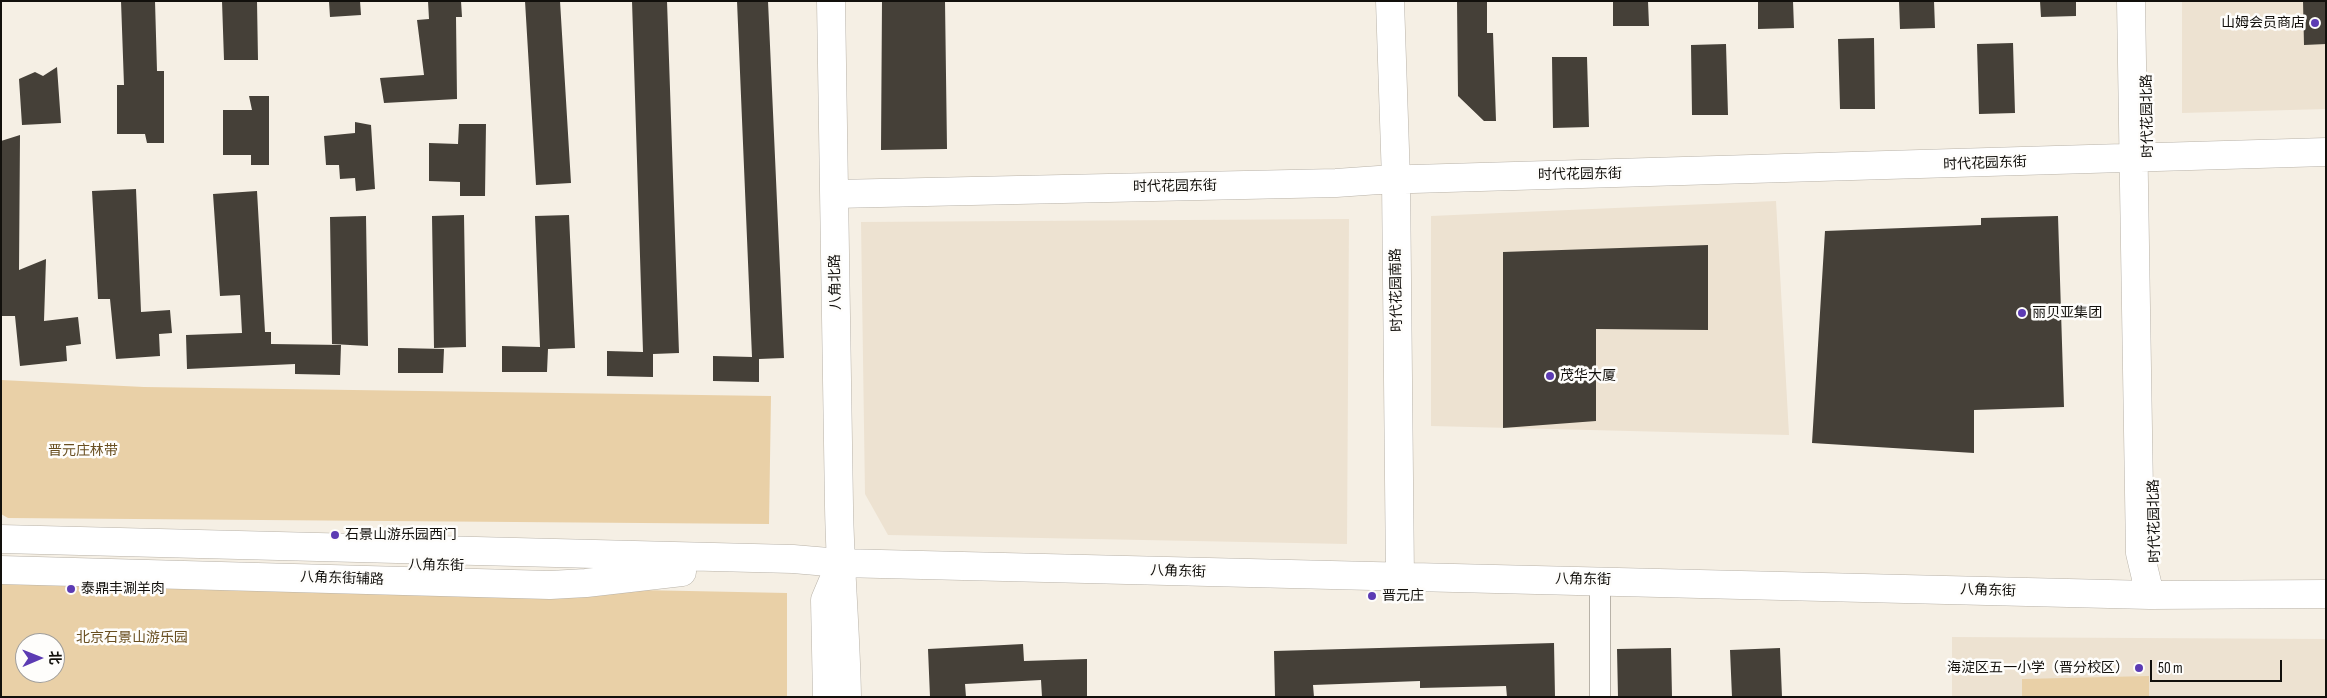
<!DOCTYPE html>
<html>
<head>
<meta charset="utf-8">
<style>
  body { margin:0 }
  #map { position:relative; width:2327px; height:698px; overflow:hidden; background:#f5efe4; font-family:"Sofia Sans Condensed","Noto Sans SC",sans-serif }
  canvas { display:block }
  .frame { position:absolute; inset:0; border:2px solid #12100c; pointer-events:none }
  .north { position:absolute; left:15px; top:633px; width:50px; height:50px; box-sizing:border-box; background:#fefdfb; border:1px solid #a09e9b; border-radius:50%; rotate:89deg; font-size:14px; font-weight:700; line-height:20px; text-align:center; color:#12100c }
  .north::after { content:''; display:block; margin:auto; width:18px; height:22px; background:#5c3bb3; clip-path:polygon(50% 0,100% 100%,50% 72%,0 100%) }
  .scale { position:absolute; left:2150px; top:660px; width:132px; height:22px; box-sizing:border-box; border:2px solid #12100c; border-top:0; padding-left:6px; font-size:15px; line-height:18px; white-space:nowrap; color:#12100c; -webkit-text-stroke:4px #fefdfb; paint-order:stroke }
</style>
</head>
<body>
<div id="map">
<canvas width="2327" height="698"></canvas>
<div class="frame"></div>
<div class="north">北</div>
<div class="scale">50 m</div>
</div>
<script>
const g = document.querySelector('canvas').getContext('2d');
g.lineJoin = 'round';
function paint(path, color) {
  g.fillStyle = color;
  g.fill(path, 'evenodd');
}
function stroke(path, color, width, dash) {
  g.strokeStyle = color;
  g.lineWidth = width;
  g.lineCap = dash ? 'butt' : 'round';
  g.setLineDash(dash || []);
  g.stroke(path);
}
function drawText(font, color, halo, rows, align = 'center') {
  g.font = font + ' "Sofia Sans Condensed","Noto Sans SC",sans-serif';
  g.lineWidth = 5;
  g.setLineDash([]);
  g.textBaseline = 'middle';
  g.strokeStyle = halo;
  g.fillStyle = color;
  for (const [text, x, y, turn = 0] of rows) {
    g.save();
    g.translate(x, y);
    g.rotate((+turn || 0) * Math.PI / 180);
    g.textAlign = isNaN(turn) ? turn : align;
    if (halo) g.strokeText(text, 0, 0);
    g.fillText(text, 0, 0);
    g.restore();
  }
}
const built = new Path2D(`
  M2182 1H2326V109L2182 113Z
  M1776 201 1789 435 1431 426V216Z
  M1349 219 1347 544 888 535 865 494 861 222Z
  M1952 637 2326 639V697H1952Z`);
const green = new Path2D(`
  M1 380 144 387 771 396 769 524 8 518 1 514Z
  M1 577 787 593V697H1ZM25 643H55V673H25Z
  M2149 676V697H2022V679Z`);
const building = new Path2D(`
  M121 1H155L157 71H164V143H147L145 134H117V85H124Z
  M222 1H257L258 60H224Z
  M329 1H360L361 15 330 17Z
  M428 1H461L462 17H456L457 99 384 103 380 78 424 75 417 20 429 19Z
  M525 1H560L571 183 536 185Z
  M632 1H667L679 353 653 354V377L607 376V351L643 352Z
  M737 1H768L784 358 759 359V382L713 381V356L752 357Z
  M882 1H945L947 149 881 150Z
  M1457 1H1487V33H1493L1496 121H1484L1458 96Z
  M1613 1H1648L1649 26H1613Z
  M1758 1H1793L1794 28 1758 29Z
  M1899 1H1934L1935 28 1900 29Z
  M2040 1H2076V16L2041 17Z
  M2303 1H2326V44L2304 45Z
  M1874 38 1875 109H1840L1838 39Z
  M2013 43 2015 113 1979 114 1977 44Z
  M1726 44 1728 115H1692L1691 45Z
  M1552 57H1587L1589 127 1553 128Z
  M57 67 61 123 22 125 19 79 35 72 43 76Z
  M249 96H269V165H251V155H223V110H252Z
  M355 122 371 125 375 189 356 191 355 178 340 179 339 165H326L324 136 355 133Z
  M459 124H486L485 196H460V182L429 181V143L458 144Z
  M20 135 19 270 46 259 44 321 78 317 81 344 66 346 67 361 20 366 15 316H1V141Z
  M136 189 141 312 170 310 172 333 159 334 160 356 116 359 110 299H98L92 191Z
  M257 191 265 332H271V344L341 345 340 375 295 374V364L187 369 186 335 242 333 240 295 220 296 213 194Z
  M464 215 466 347 434 348 432 216Z
  M569 215 575 348 548 349 547 372H502V346L540 347 535 216Z
  M366 216 368 346 332 344 330 217Z
  M2058 216 2064 407 1974 410V453L1812 443 1825 231 1981 225V218Z
  M1708 245V330L1596 329V421L1503 428V252Z
  M398 348 444 349 443 373H398Z
  M1554 643 1555 697H1507L1506 686 1420 688V681L1313 685 1314 697H1275L1274 651Z
  M1023 644 1024 661 1087 659V697H1042L1041 680 965 684 966 697H930L928 649Z
  M1671 648 1672 697H1618L1617 649Z
  M1780 648 1782 697H1732L1730 650Z`);
const street = new Path2D(`
  M1600 697V580`);
const secondary = new Path2D(`
  M831 1 839 506C840 570 846 633 847 697
  M1390 1 1396 180 1400 578
  M2131 1 2140 553 2150 595
  M835 194 1336 183 1379 180 2326 152
  M1 539 793 559 840 563 2150 595 2326 594
  M1 570 550 585 586 583 682 572
  M827 697 825 600 836 574`);
const markers = [
  [2315,23,5,"#5c3bb3"],
  [2022,313,5,"#5c3bb3"],
  [1550,376,5,"#5c3bb3"],
  [335,535,5,"#5c3bb3"],
  [71,589,5,"#5c3bb3"],
  [1372,596,5,"#5c3bb3"],
  [2139,668,5,"#5c3bb3"]
];
const poiNames = [
  ["山姆会员商店",2305,23,"right"],
  ["丽贝亚集团",2032,313],
  ["茂华大厦",1560,376],
  ["石景山游乐园西门",345,535],
  ["泰鼎丰涮羊肉",81,589],
  ["晋元庄",1382,596],
  ["海淀区五一小学（晋分校区）",2129,668,"right"]
];
const streetNames = [
  ["时代花园北路",2148,116,-91],
  ["时代花园东街",1985,164,-2],
  ["时代花园东街",1580,175,-1],
  ["时代花园东街",1175,187,-1],
  ["八角北路",836,282,-91],
  ["时代花园南路",1397,290,-91],
  ["时代花园北路",2155,521,-91],
  ["八角东街",436,566,1],
  ["八角东街",1178,572,2],
  ["八角东街辅路",342,579,2],
  ["八角东街",1583,580,1],
  ["八角东街",1988,591,2]
];
const parkNames = [
  ["晋元庄林带",83,451],
  ["北京石景山游乐园",132,638]
];
paint(built, '#ede2d1');
paint(green, '#e9d0a7');
paint(building, '#454038');
stroke(street, '#b8b2a8', 22);
stroke(secondary, '#b8b2a8', 29);
stroke(street, '#fff', 20);
stroke(secondary, '#fff', 28);
for (const [x, y, r, color] of markers) {
  const dot = new Path2D();
  dot.arc(x, y, r, 0, 2 * Math.PI);
  g.fillStyle = color;
  g.fill(dot);
  stroke(dot, '#fefdfb', 2);
}
drawText('14px', '#12100c', '#fefdfb', poiNames, 'left');
drawText('14px', '#12100c', '#fefdfb', streetNames);
drawText('14px', '#694f21', '#fefdfb', parkNames);
</script>
</body>
</html>
